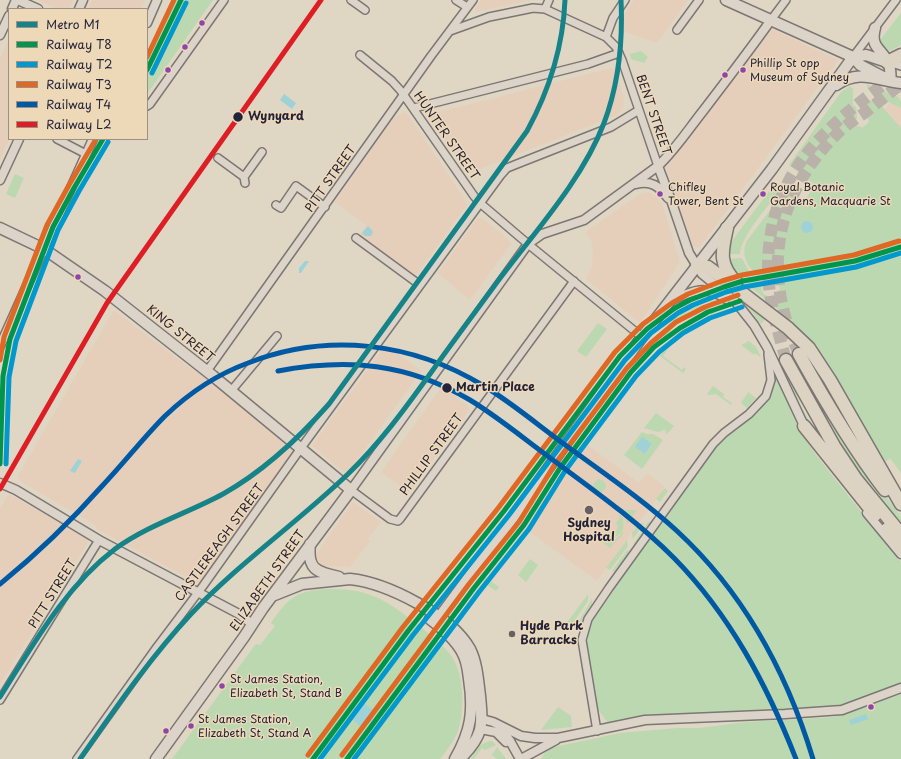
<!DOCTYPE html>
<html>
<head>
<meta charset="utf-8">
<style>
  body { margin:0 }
  #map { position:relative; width:901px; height:759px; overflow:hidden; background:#e0d6c4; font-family:"Playpen Sans",sans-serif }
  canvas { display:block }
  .legend { position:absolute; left:8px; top:8px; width:140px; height:132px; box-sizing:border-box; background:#edd9b7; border:1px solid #9c9085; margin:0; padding:5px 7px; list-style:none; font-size:12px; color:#22223b }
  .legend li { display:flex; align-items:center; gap:8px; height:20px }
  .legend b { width:20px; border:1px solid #9c9085 }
</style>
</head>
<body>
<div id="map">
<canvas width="901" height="759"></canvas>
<ul class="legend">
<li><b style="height:5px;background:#168388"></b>Metro M1</li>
<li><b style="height:5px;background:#00954c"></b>Railway T8</li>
<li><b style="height:5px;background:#0098cd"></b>Railway T2</li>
<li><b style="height:5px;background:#de6824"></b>Railway T3</li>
<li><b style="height:5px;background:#005aa3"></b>Railway T4</li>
<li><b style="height:5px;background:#dd1e25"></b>Railway L2</li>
</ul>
</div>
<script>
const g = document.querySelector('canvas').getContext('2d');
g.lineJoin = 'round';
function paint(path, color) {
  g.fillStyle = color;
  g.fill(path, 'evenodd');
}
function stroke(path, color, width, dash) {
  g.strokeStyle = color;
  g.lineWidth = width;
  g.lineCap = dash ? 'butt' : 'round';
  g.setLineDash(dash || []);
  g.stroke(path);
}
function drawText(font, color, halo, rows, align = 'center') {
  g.font = font + ' "Playpen Sans",sans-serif';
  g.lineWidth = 3;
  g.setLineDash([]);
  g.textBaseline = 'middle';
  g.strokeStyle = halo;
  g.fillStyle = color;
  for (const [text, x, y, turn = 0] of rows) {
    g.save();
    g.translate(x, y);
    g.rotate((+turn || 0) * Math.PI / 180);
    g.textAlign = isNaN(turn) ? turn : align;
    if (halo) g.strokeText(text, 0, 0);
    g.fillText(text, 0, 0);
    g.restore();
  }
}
const built = new Path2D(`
  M37 0H73L69 9H57Z
  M92 0H145L141 9H88Z
  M481 0H531L476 12 474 10Z
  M634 0H688L657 43 621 30V19Z
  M772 29 838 60 699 248 693 246 666 168Z
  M9 39V139L0 160V59Z
  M612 68 615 70 624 98 623 107 617 115 470 173 466 171 430 117 431 114Z
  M889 103 901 107V128L886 110Z
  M406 112 468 204 414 278 358 237 366 225 335 202 391 121 396 116Z
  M649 192 658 198 663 206 680 262 640 323 586 279 592 266 593 252 591 240 586 233 588 230 640 194Z
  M478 218H482L510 241 511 244 470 300 438 273Z
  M113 311H115L194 371 200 366 301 448 203 586 104 533 96 529 97 526 20 481 18 476Z
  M386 345 421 371 348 473H345L313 446V444Z
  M444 388 468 406 469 410 409 492 381 472 440 389Z
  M582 441 639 483 647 473 665 487 597 581 519 524Z
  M11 495 87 539 88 542 0 684V509L7 496Z
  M353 502 381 522 368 539 370 541 350 567 321 566 316 562 315 556Z`);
const green = new Path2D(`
  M172 0H213L147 94V55Z
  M901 13V45L890 51 884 50 881 46 880 40Z
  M641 51 648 57 644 63 631 59 630 54Z
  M867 84 898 97 901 101V108L872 94 867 87Z
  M850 86 853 89V105L856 107 857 117V119H853L854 125 862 127 861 129 869 122 864 103 868 100 881 105 901 128V473L890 458 885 462 820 355 781 312 749 286 750 283 754 279 756 278 762 284C760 290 763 295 770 297L777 293 780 289 777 281 770 278 763 281C751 270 740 259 746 242L786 189 804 201 815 185 789 165 841 92Z
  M15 174 24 178 15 198 6 194Z
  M776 182 783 187C771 203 741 235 740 254H729L728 253 733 240 737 234Z
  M731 259 741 258 743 260 751 275 748 278 745 274 743 276 746 279 745 281H742L732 271 729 260Z
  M692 294 694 300 682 305 677 309 674 307 683 299Z
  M699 294H702L724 306 728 305 730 306 727 308C724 308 705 300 700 298Z
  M745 301 767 317 761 324 745 303Z
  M694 305 707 306 715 312 712 317 710 315V312L708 310 705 312C701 311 696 308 692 310 684 312 671 331 665 338L661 334 680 310Z
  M598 323 607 329 586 357 577 351Z
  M674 337 676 338 663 356 682 370 684 367 686 369 683 373 660 356Z
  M749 341 756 347 761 357 756 354H753L741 345Z
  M806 351 817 366 862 448 826 390Z
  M783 362 801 406 815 431V436L800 406 781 363Z
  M775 376H776L801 433 816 455 901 562V684L848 704 833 706 658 716 631 718 612 724 608 723 597 708 586 653 589 627 597 611 720 440 760 408 769 395 772 388H774L775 381Z
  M713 386 724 394 723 397 732 403 731 405 716 394 709 395 707 394Z
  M812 386 879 488 901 516V529L850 463 806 389Z
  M748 392 756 398 747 408 741 403Z
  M656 413 674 426 667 434 664 429 662 431 658 432 644 428Z
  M642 432 646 434H653L663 440 642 469 624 455ZM652 445 645 454 635 446Z
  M598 479 604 481 606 485 605 489 602 492 596 491 593 487 594 483Z
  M665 488 668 491 660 502 656 499Z
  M626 510H637L627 524 625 511Z
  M619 515 623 518C623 522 624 526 623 529 620 537 610 541 603 537H605L610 532H614L617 530 618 526 616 523 620 518Z
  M648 522H651L652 524 636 545H634V543Z
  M644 523 633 539 632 533 639 524Z
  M623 532 624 533C620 539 614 542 610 548L602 542 603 540C612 543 617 539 623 532Z
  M512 534C515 544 505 557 495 557Z
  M627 540 628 546 610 570 606 568Z
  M628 549 629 556 616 573 612 571Z
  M530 559 538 565 526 582 518 575Z
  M482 575 499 587 496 591 479 579Z
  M326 589C368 588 385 599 417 624 429 634 443 644 452 657 465 676 465 714 457 734 452 744 446 751 440 759H172L255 645 257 644 260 645 275 626 271 623C288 598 296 591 326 589Z
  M588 594V601L570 627 566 624Z
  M592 599C593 612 585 619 576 626Z
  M901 694V759H541L547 749 554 747 620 733 677 728H699L747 722 834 717Z
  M558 707 571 716 572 727 541 730Z
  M492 741 496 745 485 750 482 748 474 759H471C476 751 481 741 492 741Z
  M497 747 506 759H497L492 755Z`);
const water = new Path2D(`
  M284 94 296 103 292 109 280 100Z
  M801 227a6 6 0 1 1 12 0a6 6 0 1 1-12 0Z
  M368 226 371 229 373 232 371 236H365L362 233Z
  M305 261H309L301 273H299V268Z
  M642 437 652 444 645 454 635 447Z
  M78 459 82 461 75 473 70 471Z
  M364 703 374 711 372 722 361 727 352 719 353 708Z
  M866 714 868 719 851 725 849 720Z`);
const motorwayTunnel = new Path2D(`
  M799 354C795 344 790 334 787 323 764 249 785 183 841 130 848 124 855 119 863 114 876 104 888 94 901 84
  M786 360C778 331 768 299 768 268 768 171 829 123 901 72`);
const minor = new Path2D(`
  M351 0 365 10
  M456 0 467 7
  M545 9 549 0
  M771 20 786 0
  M677 30 699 0
  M450 31 489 17 533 8 545 9 606 37 616 47 622 60 658 166
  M606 37 613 18 625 0
  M360 55 392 81 401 91 474 196 480 203 528 244 642 337
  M853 57 896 0
  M888 62 901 66
  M147 106 150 104 224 0
  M414 108 588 64 619 53
  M57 139 86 154
  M218 158 244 177 245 183
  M244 177 262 152
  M276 205 281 208 296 186 325 207
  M356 238 420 285
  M207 371 431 56 473 0
  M231 391 277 336
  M351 490 390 519 398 521 400 519 574 281
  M0 700 99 540
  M597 731 582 640 588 619 609 588 713 444 724 433 749 414 766 396 771 380 768 354
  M77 759 157 647 203 586 301 448 500 176 507 168 517 164 611 127 639 110`);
const tertiary = new Path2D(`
  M18 0 38 9
  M12 9 16 0
  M79 9 83 0
  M147 23 157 0
  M0 35 9 16
  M658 166 672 203 689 253 702 274 735 301 754 325 767 347 806 430
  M0 180 19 139
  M636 184C651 180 659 186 668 198
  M670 301C692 291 704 284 726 299
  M0 346 93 139
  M0 483 16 490 99 540 239 614 252 624
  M351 490 528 244 542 234 584 220 658 166C675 150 688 130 703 111 726 81 749 51 771 20
  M867 513 901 554
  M482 719 493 722 521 736 535 738H558L645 720 785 714 842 710 901 688
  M481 729 496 732 506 742
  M501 729 510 741 520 759
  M521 759 556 740`);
const secondary = new Path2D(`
  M726 0 853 57 860 65 891 81
  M875 28C869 49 884 49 889 65 891 70 890 76 891 81
  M853 57 866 55 887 62
  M836 85C860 69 875 80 901 83
  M0 228 44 249 105 291 213 376 351 490 263 608 244 637 156 759
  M310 544C307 569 316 572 339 577
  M272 596 302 584 350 579C387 583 451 615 470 649 477 663 478 680 480 696 483 727 483 736 460 759
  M430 619C442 628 455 639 462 652 467 660 468 670 469 679 474 711 471 731 455 759
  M435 623 514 516 642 337 772 169 853 57`);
const motorway = new Path2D(`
  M887 62 901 55
  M727 228C722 251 718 264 736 282
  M697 266 708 267 724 279 788 328 809 348 830 380 901 504
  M799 354C825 401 852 447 885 490
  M786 360 834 446 856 479 901 534
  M804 426 875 515
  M887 529 901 547`);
const rail1 = new Path2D(`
  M147 70 181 0
  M0 464 3 376 10 339 53 227 74 188 103 139
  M313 759 408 631 504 511 620 356 647 329 675 308 690 300 724 287 743 281 855 261 901 247
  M347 759 474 588 524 525 560 468 631 372 654 347 680 328 708 312 740 301`);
const rail2 = new Path2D(`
  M152 73 186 3
  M6 464 9 377 16 341 58 230 79 191 108 142
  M320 759 413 635 509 515 625 360 651 333 678 313 693 305 726 292 744 287 856 267 901 253
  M354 759 479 592 529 529 565 471 636 376 659 352 683 333 710 318 742 307`);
const rail3 = new Path2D(`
  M147 57 174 0
  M0 360 4 337 47 225 69 185 96 139
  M308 755 403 627 499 507 615 352 643 324 672 303 688 294 722 281 742 275 854 255 899 241
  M342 755 469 584 519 522 555 464 627 368 651 343 676 322 705 307 738 295`);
const rail4 = new Path2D(`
  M278 371C348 358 407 363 470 400 498 417 523 438 549 457 592 489 636 520 674 558 730 615 767 685 796 759
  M0 584C37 554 71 521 103 485 124 463 143 438 165 416 188 394 218 374 248 363 327 332 412 342 484 386 512 403 538 425 564 444 602 472 642 499 677 531 744 593 787 673 813 759`);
const rail5 = new Path2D(`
  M0 489 107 303 321 0`);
const metro1 = new Path2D(`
  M0 697C33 645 65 587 115 549 148 525 188 513 223 494 264 471 298 439 329 404L527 131C550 89 563 48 565 0
  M80 759C115 709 149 659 191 614 239 563 297 523 348 474 380 443 404 410 430 374 451 344 473 315 495 285 532 235 582 181 604 123 619 83 623 42 621 0`);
const markers = [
  [202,23,3.5,"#8e44ad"],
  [185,47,3.5,"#8e44ad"],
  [168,70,3.5,"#8e44ad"],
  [743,70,3.5,"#8e44ad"],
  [725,75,3.5,"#8e44ad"],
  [238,117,5.5,"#22223b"],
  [660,194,3.5,"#8e44ad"],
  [763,194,3.5,"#8e44ad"],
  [78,277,3.5,"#8e44ad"],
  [447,388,5.5,"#22223b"],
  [589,510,5,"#64616b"],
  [512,634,4,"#64616b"],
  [222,686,3.5,"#8e44ad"],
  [871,707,3.5,"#8e44ad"],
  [191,726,3.5,"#8e44ad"],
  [166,731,3.5,"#8e44ad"]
];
const busNames = [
  ["Phillip St opp",750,64],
  ["Museum of Sydney",750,78],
  ["Chifley",668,188],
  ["Tower, Bent St",668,202],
  ["Royal Botanic",770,188],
  ["Gardens, Macquarie St",770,202],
  ["St James Station,",230,680],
  ["Elizabeth St, Stand B",230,694],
  ["St James Station,",198,720],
  ["Elizabeth St, Stand A",198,734]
];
const streetNames = [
  ["BENT STREET",653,115,71],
  ["HUNTER STREET",446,136,55],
  ["PITT STREET",331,179,-55],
  ["KING STREET",180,334,39],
  ["PHILLIP STREET",432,455,-54],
  ["CASTLEREAGH STREET",220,543,-54],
  ["ELIZABETH STREET",268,581,-55],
  ["PITT STREET",53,594,-58]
];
const stopNames = [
  ["Wynyard",248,117],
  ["Martin Place",456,388]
];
const poiNames = [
  ["Sydney",589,524],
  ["Hospital",589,538],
  ["Hyde Park",520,627,"left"],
  ["Barracks",520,641,"left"]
];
paint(built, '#e5cfba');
paint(green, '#bbd8b1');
paint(water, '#9ed2d6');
stroke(motorwayTunnel, '#bab2a9', 12, [12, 6]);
stroke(minor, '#7c7774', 10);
stroke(tertiary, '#7c7774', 11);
stroke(secondary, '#7c7774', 13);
stroke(motorway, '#7c7774', 15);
stroke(minor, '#dcd4c8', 7);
stroke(tertiary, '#dcd4c8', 8);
stroke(secondary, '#dcd4c8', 10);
stroke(motorway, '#dcd3c2', 12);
stroke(rail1, '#00954c', 5);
stroke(rail2, '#0098cd', 5);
stroke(rail3, '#de6824', 5);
stroke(rail4, '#005aa3', 5);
stroke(rail5, '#dd1e25', 5);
stroke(metro1, '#168388', 5);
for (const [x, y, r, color] of markers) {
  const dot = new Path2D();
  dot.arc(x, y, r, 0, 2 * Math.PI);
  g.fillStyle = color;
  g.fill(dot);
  stroke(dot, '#edd9b7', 1.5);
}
drawText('11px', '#22223b', '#edd9b7', busNames, 'left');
drawText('12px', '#22223b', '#edd9b7', streetNames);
drawText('bold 12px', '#22223b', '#edd9b7', stopNames, 'left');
drawText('bold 12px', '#22223b', '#edd9b7', poiNames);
</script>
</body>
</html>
